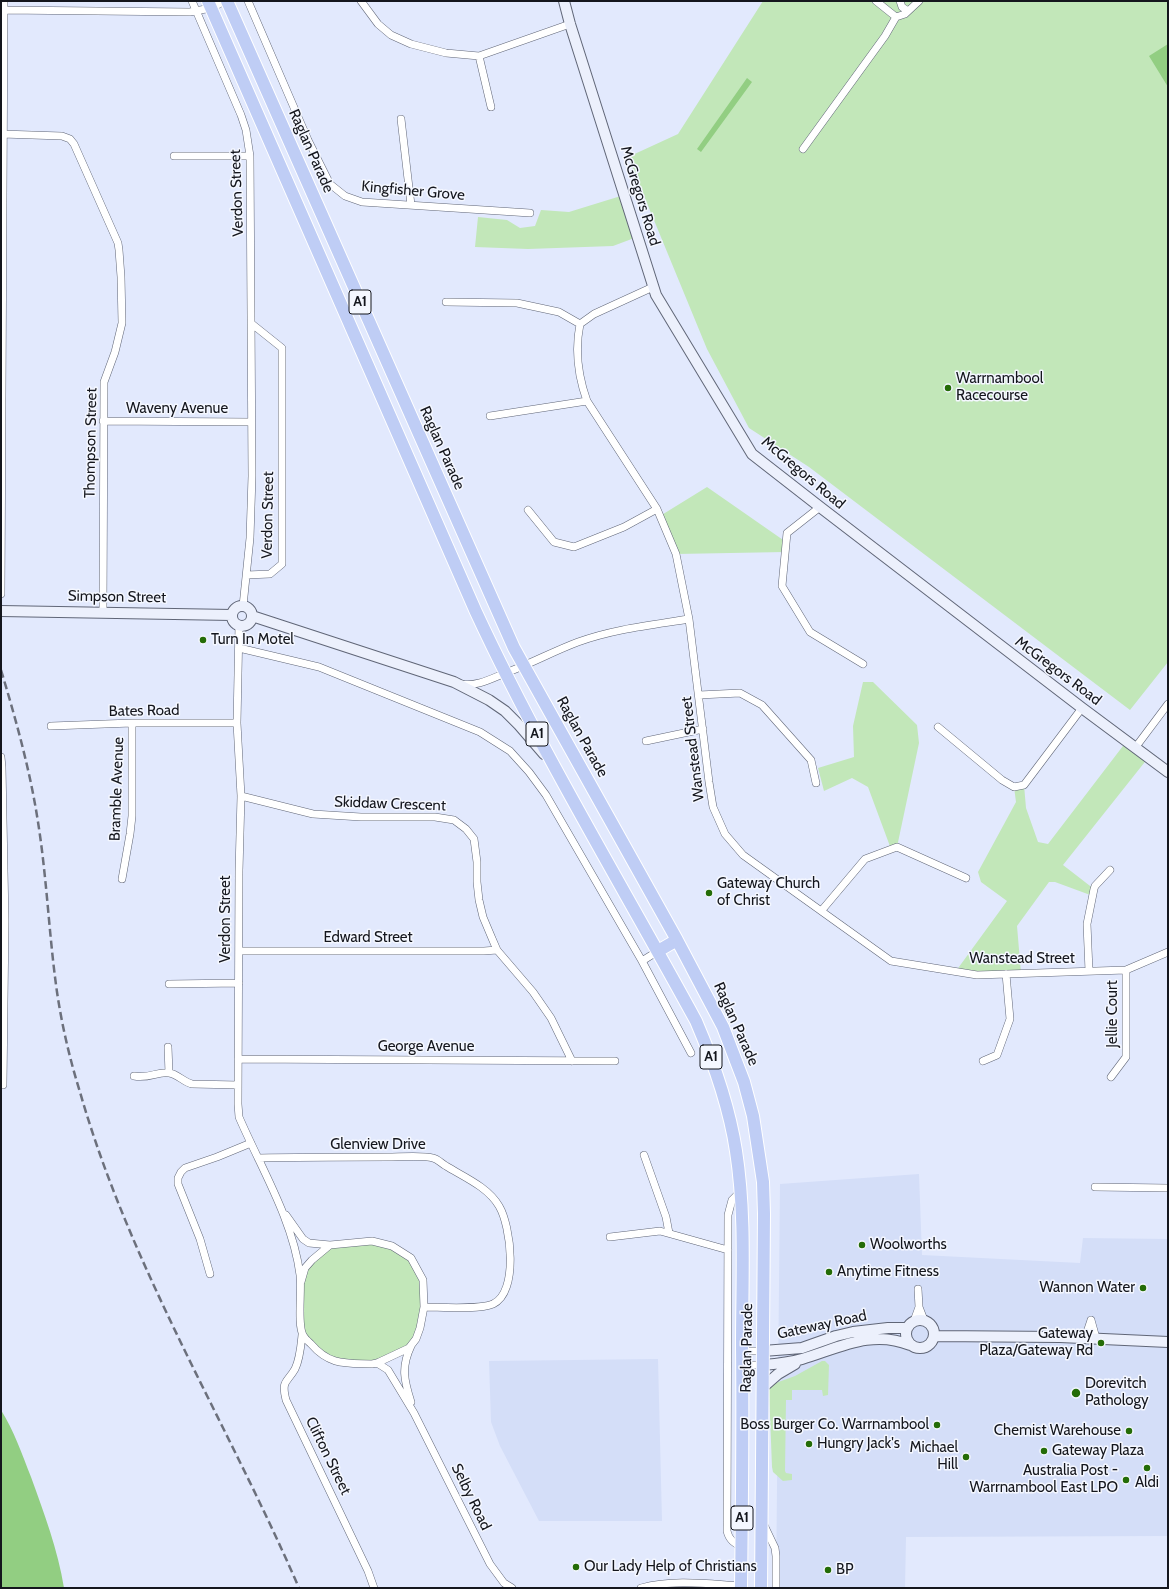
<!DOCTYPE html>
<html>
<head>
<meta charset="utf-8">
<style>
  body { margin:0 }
  #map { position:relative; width:1169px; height:1589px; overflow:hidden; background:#e2e9fd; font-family:Cabin,sans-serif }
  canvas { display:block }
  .frame { position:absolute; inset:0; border:2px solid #14161d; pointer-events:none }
</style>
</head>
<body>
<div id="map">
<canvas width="1169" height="1589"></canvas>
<div class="frame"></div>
</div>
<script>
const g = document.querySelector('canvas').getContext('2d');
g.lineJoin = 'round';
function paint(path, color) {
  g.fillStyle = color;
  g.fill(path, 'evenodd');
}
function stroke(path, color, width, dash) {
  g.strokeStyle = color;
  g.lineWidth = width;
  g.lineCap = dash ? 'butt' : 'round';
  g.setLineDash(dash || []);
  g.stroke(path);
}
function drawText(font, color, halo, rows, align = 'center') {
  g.font = font + ' Cabin,sans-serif';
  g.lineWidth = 3;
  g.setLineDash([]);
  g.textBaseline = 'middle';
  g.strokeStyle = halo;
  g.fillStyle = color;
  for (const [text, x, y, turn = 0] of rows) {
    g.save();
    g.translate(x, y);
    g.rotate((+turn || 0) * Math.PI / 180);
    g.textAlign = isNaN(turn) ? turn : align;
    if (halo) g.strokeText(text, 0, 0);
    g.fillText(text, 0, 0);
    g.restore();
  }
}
const built = new Path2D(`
  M919 1174 922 1255 1080 1263 1083 1238 1168 1239V1536L906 1537 905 1588H776L780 1184Z
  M658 1359 662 1521H539L500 1446 491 1422 489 1361Z`);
const green = new Path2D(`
  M763 1H1168V662L1130 710 809 467 749 428 707 349 628 157 678 134Z
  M624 195 637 237 613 246 528 249 475 247 478 217 507 220 520 228 535 226 541 210 569 212Z
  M707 487 786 542 785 552 676 554 660 516Z
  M863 682H873L917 725 919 743 897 847 891 849 868 787 852 778 824 791 818 768 854 757 853 726Z
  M1126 742 1148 758 1063 865 1094 889 1093 896 1055 882H1049L1017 926 1021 973 956 971 1007 901 981 882 978 872 1016 802 1014 787 1024 785 1026 808 1038 842 1048 844Z
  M372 1241 411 1258 423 1280 420 1328 409 1348 377 1363 336 1361 302 1335 300 1319 305 1268 324 1248Z
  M822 1361H825L829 1365 828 1395 823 1396 822 1390H792V1400H786L785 1471 786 1473 792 1474V1480L783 1481 773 1472 772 1467 769 1390 773 1384 795 1376Z`);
const water = new Path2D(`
  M1168 44V87L1149 56Z
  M747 78 752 82 701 152 697 149Z
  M1 1410C14 1431 22 1454 31 1477 44 1513 58 1550 64 1588H1Z`);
const street = new Path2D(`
  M192 1 241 115 246 130 250 156 252 476 250 538 243 606
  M248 1 308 140 330 184 345 196 362 202 530 213
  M361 1 378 24 391 35 411 44 446 53 479 56 570 24
  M876 1 896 17
  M900 1 902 7 908 11
  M4 10 190 12 211 8 225 1
  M479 56 491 107
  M401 119 411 205
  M2 134 62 136 70 139 74 144 118 243 119 250 121 277 122 323 115 352 104 382 103 612
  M803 149 885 36 896 17 905 14 919 1
  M174 156H250
  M653 287 594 314 580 324C575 349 578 376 587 401L657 509 676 554 689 619 709 782 713 807 725 834 743 855 891 961 977 975 1126 970 1168 952
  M446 302 517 303 559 312 580 324
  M490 416 587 401
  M103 421 251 422
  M820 507 787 533 782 586 810 632 863 664
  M528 510 554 542 574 547 624 527 657 509
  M247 575 270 574 282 564V348L252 324
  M1 594 4 1
  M239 625 237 723 241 796 239 871 238 1104 239 1117C261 1168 293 1220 300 1275 302 1289 297 1325 303 1335 305 1339 309 1342 311 1344 330 1366 346 1363 372 1364L377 1363 409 1348 416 1339 420 1328 424 1307 423 1280 411 1258 392 1246 372 1241 330 1245 312 1260 305 1268 301 1282
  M239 648 319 667 480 732 510 751 529 772 546 795 642 961 691 1053
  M461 684C478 687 492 678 508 672 532 663 554 651 578 642 614 629 652 625 689 619
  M699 695 740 693 762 705 811 760 816 783
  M51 726 132 723H237
  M938 727 1002 780 1014 787 1024 785 1082 708
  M646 741 703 729
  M1135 748 1168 704
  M1 757 2 767 5 921 3 1085
  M241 796 313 814 361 817H435L454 820 466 829 474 839 477 862V882L479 900 483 917 491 936 497 950 533 992 551 1018 572 1061
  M122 879 130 834 132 816V723
  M822 910 865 859 897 847 966 878
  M239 951H484L497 950
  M642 961 658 951
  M1089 971 1087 924 1094 889 1095 886 1110 870
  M169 984 239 983
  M168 1047 169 1073
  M238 1059 615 1061
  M983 1061 997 1055 1010 1019 1006 974
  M134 1076C149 1079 158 1071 169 1073 178 1074 183 1082 192 1084L238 1085
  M1111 1077 1126 1057V970
  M644 1155 666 1217 669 1233
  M258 1158C301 1157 345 1157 388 1157 399 1157 424 1155 433 1158 438 1159 442 1164 446 1166 464 1177 488 1187 499 1206 511 1226 519 1292 493 1304 479 1310 440 1307 424 1307
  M1095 1187 1168 1188
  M741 1191 732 1200 728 1215 727 1531C729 1540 734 1543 742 1547
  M286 1215 303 1239 309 1243 330 1245
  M610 1237 660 1231 728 1250
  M210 1274 200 1239 178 1184V1178L181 1172 185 1168 217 1157 251 1143
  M918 1289 919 1307 924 1320
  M1091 1320 1096 1338
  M914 1321 919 1307
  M302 1335C301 1345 300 1359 295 1369 287 1383 281 1380 286 1400L368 1571 374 1588
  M1085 1338 1091 1320
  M742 1351H763
  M377 1363 388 1370 414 1413 490 1564 504 1583 512 1588
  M743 1365H763
  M411 1402C404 1380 401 1367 411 1346
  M764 1525 775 1548 776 1556V1588
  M641 1588C674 1579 708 1584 741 1586`);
const secondary = new Path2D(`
  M564 1 570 24 656 295 752 454 820 507 1082 708 1168 772
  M232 616a10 10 0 1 1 20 0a10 10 0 1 1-20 0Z
  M1 611 232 615
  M252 616 454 682 489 700 505 711 519 725 544 754
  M906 1334a14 14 0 1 1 28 0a14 14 0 1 1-28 0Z
  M934 1336 1060 1337 1168 1342
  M763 1351 802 1348 836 1336 853 1332 888 1328H907
  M763 1365C776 1364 789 1363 802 1359 839 1348 872 1329 910 1345
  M762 1388 778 1374 795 1364`);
const highway = new Path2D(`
  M208 1 476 612C541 752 622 885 696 1021 714 1063 729 1105 736 1151 746 1215 742 1281 742 1346 743 1427 742 1507 741 1588
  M227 1 514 648 677 940 723 1027 744 1082 753 1116 763 1182 764 1214 761 1588
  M658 951 677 940`);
const rail = new Path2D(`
  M1 670C16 720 30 770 38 822 47 879 49 936 57 992 62 1026 70 1060 80 1092 130 1267 227 1422 299 1588`);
const markers = [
  [948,388,4,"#246c07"],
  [203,640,4,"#246c07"],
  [709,893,4,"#246c07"],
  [862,1245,4,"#246c07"],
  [829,1272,4,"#246c07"],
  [1143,1288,4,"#246c07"],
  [1101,1343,4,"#246c07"],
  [1076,1393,5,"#246c07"],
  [937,1425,4,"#246c07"],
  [1129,1431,4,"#246c07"],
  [809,1444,4,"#246c07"],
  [1044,1451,4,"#246c07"],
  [966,1457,4,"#246c07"],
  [1147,1468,4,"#246c07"],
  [1126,1480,4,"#246c07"],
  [576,1567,4,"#246c07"],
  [828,1570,4,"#246c07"]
];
const shields = [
  [360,302,22],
  [537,734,22],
  [711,1057,22],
  [742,1518,22]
];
const shieldNames = [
  ["A1",360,302],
  ["A1",537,734],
  ["A1",711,1057],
  ["A1",742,1518]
];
const streetNames = [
  ["Raglan Parade",311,151,66],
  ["Kingfisher Grove",413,191,5],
  ["Verdon Street",237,193,-92],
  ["McGregors Road",640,196,73],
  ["Waveny Avenue",177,409],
  ["Thompson Street",91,443,-89],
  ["Raglan Parade",442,448,66],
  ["McGregors Road",803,473,40],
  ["Verdon Street",268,515,-89],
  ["Simpson Street",117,597,1],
  ["McGregors Road",1058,671,37],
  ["Bates Road",144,711,-1],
  ["Raglan Parade",582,737,61],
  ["Wanstead Street",693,749,-97],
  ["Bramble Avenue",117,789,-88],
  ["Skiddaw Crescent",390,804,2],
  ["Verdon Street",226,919,-90],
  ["Edward Street",368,938],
  ["Wanstead Street",1022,959],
  ["Jellie Court",1113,1014,-90],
  ["Raglan Parade",736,1024,66],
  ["George Avenue",426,1047],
  ["Glenview Drive",378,1145],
  ["Gateway Road",822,1325,-12],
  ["Raglan Parade",747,1348,-89],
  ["Clifton Street",328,1456,64],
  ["Selby Road",471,1497,64]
];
const poiNames = [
  ["Warrnambool",956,379],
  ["Racecourse",956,396],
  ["Turn In Motel",211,640],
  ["Gateway Church",717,884],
  ["of Christ",717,901],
  ["Woolworths",870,1245],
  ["Anytime Fitness",837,1272],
  ["Wannon Water",1135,1288,"right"],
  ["Gateway",1093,1334,"right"],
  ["Plaza/Gateway Rd",1093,1351,"right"],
  ["Dorevitch",1085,1384],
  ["Pathology",1085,1401],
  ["Boss Burger Co. Warrnambool",929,1425,"right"],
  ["Chemist Warehouse",1121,1431,"right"],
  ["Hungry Jack's",817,1444],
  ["Michael",958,1448,"right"],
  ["Hill",958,1465,"right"],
  ["Gateway Plaza",1052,1451],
  ["Australia Post -",1118,1471,"right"],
  ["Warrnambool East LPO",1118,1488,"right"],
  ["Aldi",1147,1483,"center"],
  ["Our Lady Help of Christians",584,1567],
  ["BP",836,1570]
];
paint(built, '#d4def8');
paint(green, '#c2e7b9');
paint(water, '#92ce82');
stroke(street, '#606677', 8);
stroke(secondary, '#606677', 12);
stroke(highway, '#fff', 14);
stroke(street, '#fff', 7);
stroke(secondary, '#ecf0fc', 10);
stroke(highway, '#bfcdf5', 12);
stroke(rail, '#6c707c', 2.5, [8, 4]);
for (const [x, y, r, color] of markers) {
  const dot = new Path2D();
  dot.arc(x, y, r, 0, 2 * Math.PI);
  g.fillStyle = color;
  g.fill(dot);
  stroke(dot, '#f4f7ff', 1.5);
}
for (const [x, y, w] of shields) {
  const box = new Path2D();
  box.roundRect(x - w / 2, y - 12, w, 24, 3);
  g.fillStyle = '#f4f7ff';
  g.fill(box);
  stroke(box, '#14161d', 1);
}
drawText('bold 14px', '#14161d', null, shieldNames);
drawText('15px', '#14161d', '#f4f7ff', streetNames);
drawText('15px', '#14161d', '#f4f7ff', poiNames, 'left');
</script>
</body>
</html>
